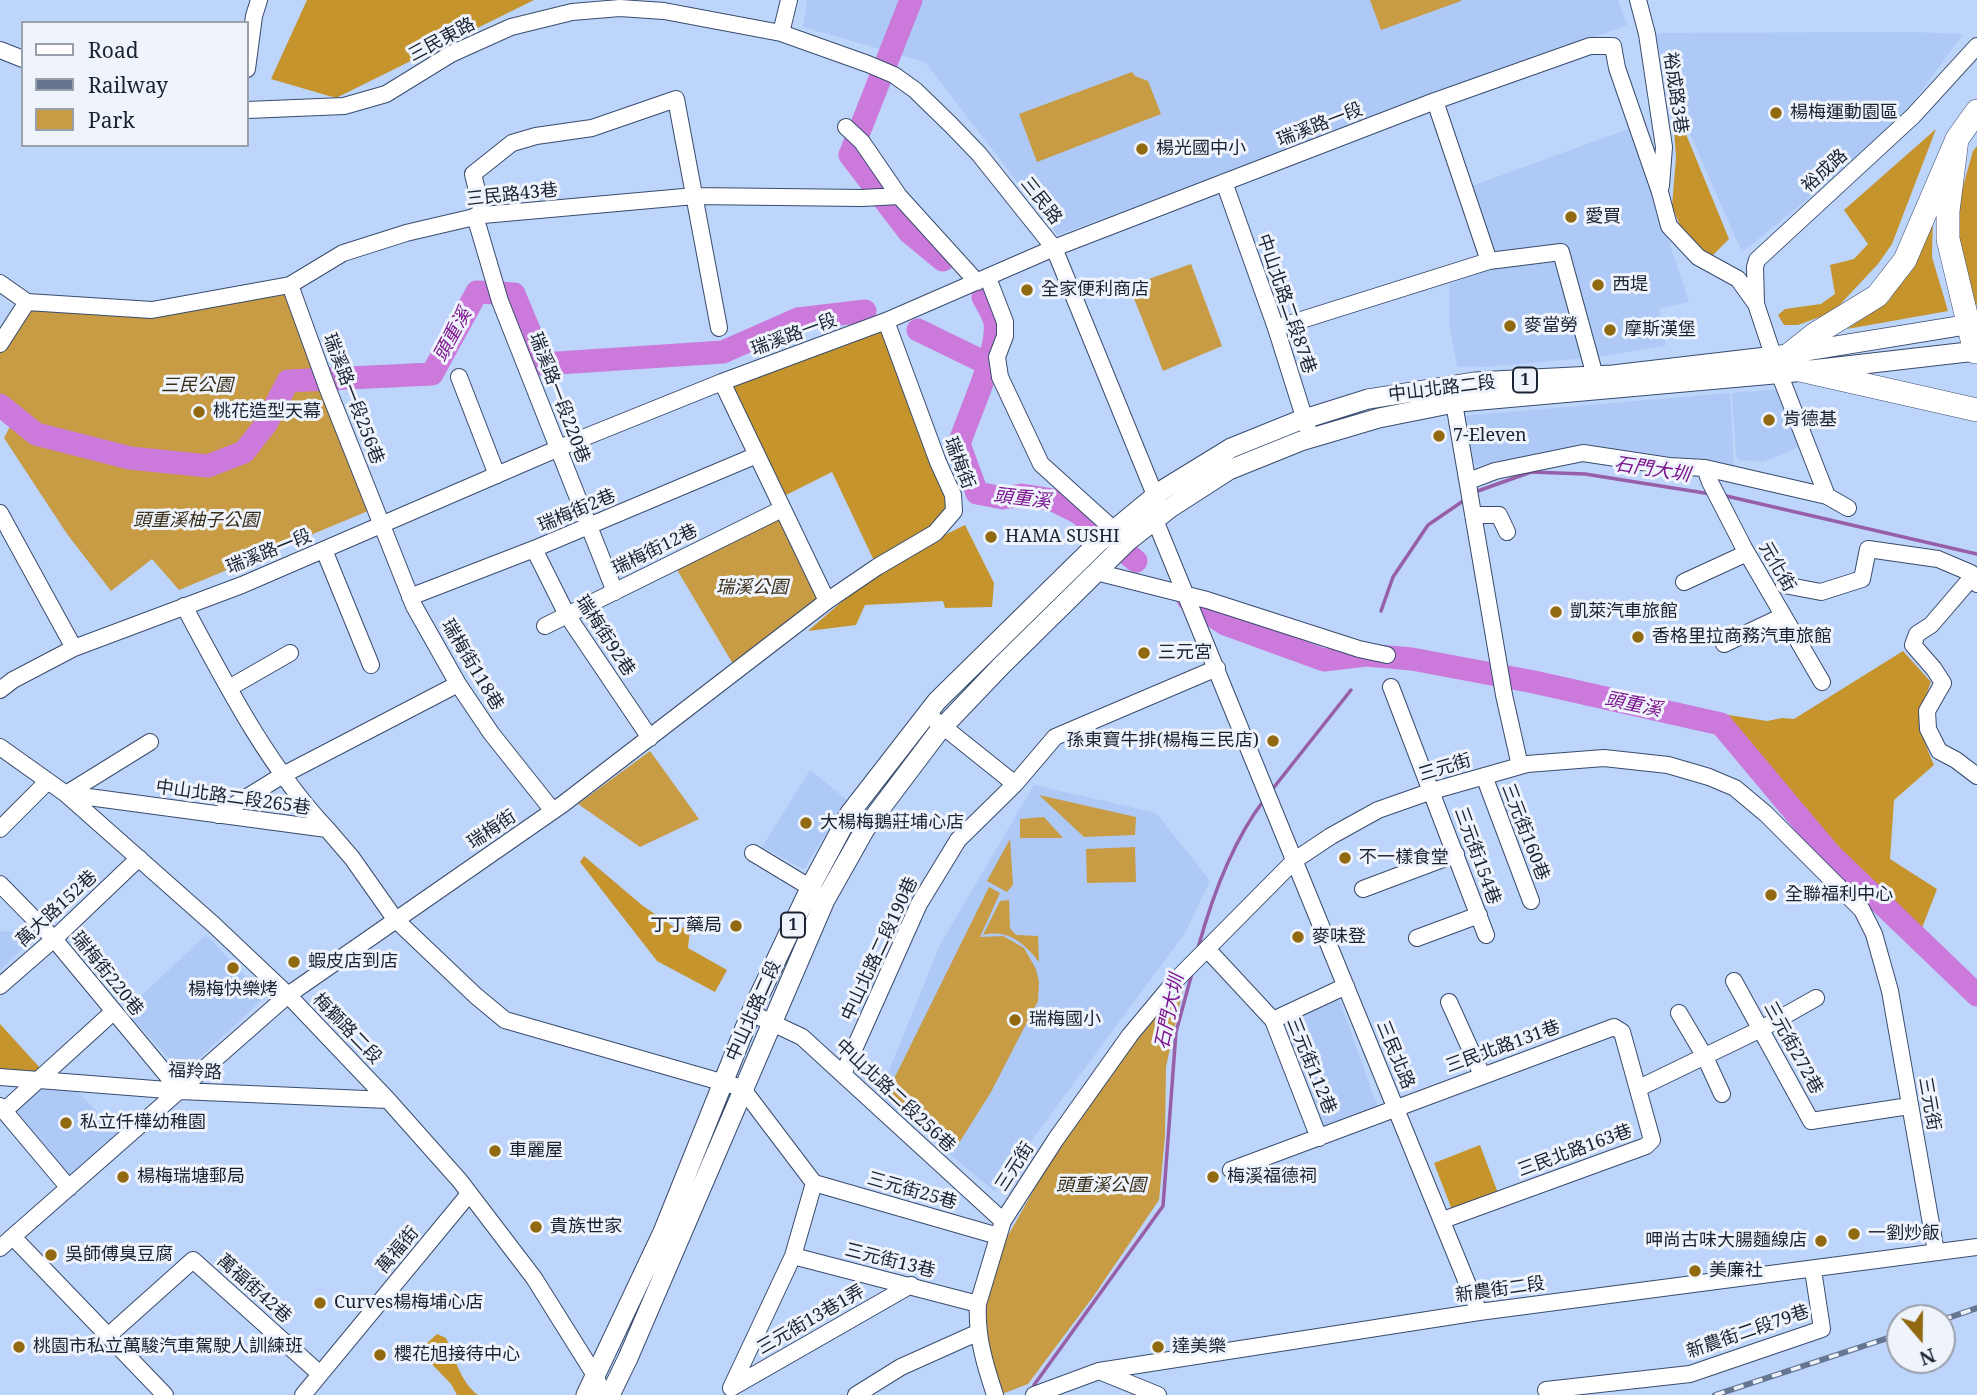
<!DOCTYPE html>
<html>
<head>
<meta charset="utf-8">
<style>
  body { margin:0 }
  #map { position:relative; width:1977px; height:1395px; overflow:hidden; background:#bdd4fb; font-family:"Noto Serif",serif }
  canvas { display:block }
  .legend { position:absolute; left:21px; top:21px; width:228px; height:126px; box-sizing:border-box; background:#eff4fc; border:2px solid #9aa0ab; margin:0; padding:9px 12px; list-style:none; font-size:21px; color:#1a2331 }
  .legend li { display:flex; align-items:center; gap:14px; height:35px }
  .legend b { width:35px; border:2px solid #9aa0ab }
  .north { position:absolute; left:1886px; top:1304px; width:70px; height:70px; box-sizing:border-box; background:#eff4fc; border:2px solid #9aa0ab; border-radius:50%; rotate:160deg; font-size:19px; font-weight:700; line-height:28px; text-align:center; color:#1a2331 }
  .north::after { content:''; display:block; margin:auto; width:24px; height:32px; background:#916911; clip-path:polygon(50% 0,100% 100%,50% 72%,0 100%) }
</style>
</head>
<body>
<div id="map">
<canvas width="1977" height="1395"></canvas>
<ul class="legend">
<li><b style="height:9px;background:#fff"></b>Road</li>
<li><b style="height:9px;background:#667690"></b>Railway</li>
<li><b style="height:19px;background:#c89b45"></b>Park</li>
</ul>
<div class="north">N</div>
</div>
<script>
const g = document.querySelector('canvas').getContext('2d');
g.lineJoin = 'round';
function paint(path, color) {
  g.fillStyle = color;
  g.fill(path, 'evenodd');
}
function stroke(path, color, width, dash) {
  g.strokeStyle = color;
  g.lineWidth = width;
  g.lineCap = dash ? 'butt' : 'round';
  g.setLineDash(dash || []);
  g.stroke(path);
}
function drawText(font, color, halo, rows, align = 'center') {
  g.font = font + ' "Noto Serif","Noto Sans TC",serif';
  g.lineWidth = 6;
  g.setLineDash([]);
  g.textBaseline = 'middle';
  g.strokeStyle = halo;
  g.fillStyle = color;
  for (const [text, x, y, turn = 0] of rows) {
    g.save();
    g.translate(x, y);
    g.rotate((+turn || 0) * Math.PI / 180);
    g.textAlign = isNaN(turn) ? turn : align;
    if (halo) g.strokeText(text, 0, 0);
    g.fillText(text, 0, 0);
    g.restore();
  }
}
const built = new Path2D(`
  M807 0H1618L1627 25 1058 235 925 62 803 27Z
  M1911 32 1963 34 1891 132 1742 252 1683 118 1653 33Z
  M1631 128 1689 302 1659 308 1666 345 1599 357 1483 367 1457 366 1449 322V284L1498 266 1472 186Z
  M1781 389 1801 446 1763 462 1740 460 1736 456 1732 393Z
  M1730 393 1734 467 1672 457 1570 447 1477 466 1468 457 1462 416Z
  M810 770 847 800 804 869 762 847Z
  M1034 785 1156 813 1210 881 1185 933 994 1191 879 1095 940 945Z
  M0 931 38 934 0 970Z
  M206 935 265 997 183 1073 125 1011Z
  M1339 999 1378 1108 1325 1128 1285 1024Z
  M44 1086 74 1088 119 1134 68 1178 14 1113Z`);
const green = new Path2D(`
  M1370 0H1461V1L1381 30Z
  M1132 72 1135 76 1148 81 1161 114 1037 162 1019 114Z
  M1191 264 1222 346 1163 371 1129 286Z
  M284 287 368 511 179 590 152 559 111 591 67 534 4 438 15 417 0 405V343L27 302 171 311Z
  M780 518 820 600 733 664 676 568Z
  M650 751 699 819 640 847 578 804Z
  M1039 795 1136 817 1135 835 1084 837Z
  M1044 817 1063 838H1020V819Z
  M1010 839 1013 885 1007 892 987 881Z
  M1135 847 1136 882 1087 883 1086 849Z
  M989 887 1000 893 980 937 1003 936 1024 948 1036 969 1039 982 1038 1001 991 1092 954 1151 885 1097Z
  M1009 900 1010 928 1016 935 1038 936 1039 962C1024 943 1008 929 983 935L1000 901Z
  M1185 980 1166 1067 1165 1136 1159 1200 1093 1297 1028 1384 1002 1394 982 1337 987 1297 1001 1248 1054 1154 1105 1079Z`);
const forest = new Path2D(`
  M307 0H534L336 98 271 79Z
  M1672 100 1729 239 1710 258 1681 228 1672 206 1676 157Z
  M1936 129 1892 244 1878 264 1833 312 1798 325H1784L1778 315 1785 309 1821 304 1835 294 1830 265 1854 259 1868 244 1844 210Z
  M1977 146V305L1973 306 1959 256 1958 204 1973 151Z
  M1933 214 1932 257 1948 311 1847 329 1888 302 1919 255Z
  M886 321 954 511 877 567 832 472 778 499 722 382Z
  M965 525 994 583 992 607 945 608 943 601 865 605 856 625 808 631 845 599 914 550Z
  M1903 651 1931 682C1916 721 1918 727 1934 765L1894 800 1890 859 1937 889 1922 928 1854 864 1722 714 1767 721 1782 718 1794 719Z
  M584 856 643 906 680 931 691 919 688 948 727 970 715 992 657 961 580 862Z
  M0 1024 42 1070 38 1073 0 1071Z
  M1480 1145 1498 1193 1452 1210 1434 1163Z
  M437 1334 446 1338C455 1357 460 1382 478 1395H457L451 1384 426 1358 425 1345Z`);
const stream = new Path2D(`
  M1475 492 1531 472 1585 474 1711 494
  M1722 495 1977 554
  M1381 611 1393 577 1428 525 1466 499
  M1271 791 1351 690
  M1198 948C1212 897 1232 842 1264 800
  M1034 1385 1163 1206 1176 1032 1192 973`);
const river = new Path2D(`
  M911 0 850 155 909 232 943 260
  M983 297C987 304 993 314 995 322 999 351 969 414 959 444L977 493 1003 498 1022 495 1053 500 1079 513 1136 561
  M918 330 988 364
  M0 405 36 434 130 458 208 466 244 452 266 424 288 381 432 374 477 292 514 294 543 364 723 352 798 319 865 311
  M1188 599 1225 624 1324 660 1366 655 1412 659 1534 682 1721 724 1829 853 1977 995`);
const minor = new Path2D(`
  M1638 0 1647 34 1664 147 1661 186
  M781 33 789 0
  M0 50 23 59
  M247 69 254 16 259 0
  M1435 101 1489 261
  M247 110 344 106 386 94 451 54 511 27 572 12 620 8 664 11 781 33 868 64 894 75 915 90 951 125 979 154 1054 248 1155 495V520L1479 1312
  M846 127 862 142 899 196 977 282
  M1224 182 1276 328 1311 439
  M483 215 473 174 512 143 536 136 592 128 676 99 719 328
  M475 216 500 301 615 592
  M988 278 1005 322V336L997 357 1000 377 1041 464 1113 529
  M0 283 27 302
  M290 285 327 387 414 606 458 684 491 733 553 811
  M27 302 152 310 290 285 343 253 406 233 483 215 695 196 862 198 899 196
  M1756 304 1755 267 1757 260 1913 116 1977 46
  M1276 328 1489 261 1561 252 1595 376
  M0 344 27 302
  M459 377 497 475
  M722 382 827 601
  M1454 403 1504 695 1520 766
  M1705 468 1710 482 1744 548 1822 682
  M1474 479 1495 471 1583 453 1669 466 1705 468 1827 496
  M0 513 74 648
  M1473 515H1499L1507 532
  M534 549 567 615 650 738
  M324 550 371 665
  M1096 572 1207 600 1359 649 1387 655
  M1973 576 1931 625 1917 634 1913 645 1934 669 1943 683 1927 711 1928 729 1939 751 1956 760 1977 776
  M1684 582 1747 553
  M1784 585 1821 592 1862 579 1868 549 1938 559 1971 573 1977 584
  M410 597 534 549 757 455
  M184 606C226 684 267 765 327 829
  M545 626 782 509
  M1724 644 1783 616
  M1391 687 1486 935
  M229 688 290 653
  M0 690 13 680 74 648 242 585 573 442 722 382 886 321 1054 248 1435 101 1590 46H1613L1617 68 1660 192 1669 226 1698 257 1738 279 1756 304 1779 373 1827 496 1848 508
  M935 720 1015 784
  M0 747 66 794 214 925 288 995 388 1100 460 1181 534 1278 596 1377 603 1395
  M1484 776 1531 901
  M66 794 327 829 352 858 395 919 476 996 505 1020 742 1088 814 1183
  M66 794 150 742
  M218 815 283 775 458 684
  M0 829 48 781
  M753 853 811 888
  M0 884 54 939 180 1091
  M1363 889 1456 854
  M1417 938 1479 915
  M1207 949 1273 1020 1319 1138
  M1734 981 1811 1121 1909 1106
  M0 986 54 939 139 858
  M1449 1002 1482 1075
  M751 1013 802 1037 1003 1221
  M1679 1013 1705 1057 1722 1094
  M1273 1020 1346 986
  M843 1074 919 904 958 840 1015 784 1055 737 1217 668
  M0 1077 180 1091 388 1100
  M1639 1088 1761 1029 1816 998
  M0 1106 69 1188
  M4 1111 113 1012
  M1231 1170 1614 1027 1622 1032 1652 1140 1646 1146 1443 1220
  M814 1183 998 1236
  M13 1237 165 1395
  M0 1248 288 995 563 804 827 601 877 567 935 533 954 511 953 495 938 462 886 321
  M793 1256 978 1304
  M108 1336 193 1260 320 1374
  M1099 1371 1158 1395
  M731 1388 793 1256 814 1183
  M731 1388 911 1285
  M1546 1390 1690 1374 1822 1329 1813 1270
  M303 1395 469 1194
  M856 1395 901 1367 979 1332
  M995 1395C985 1365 976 1336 978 1304L1003 1221 1056 1139 1130 1035 1175 981 1295 860 1331 836 1378 810 1432 791 1527 764 1604 758 1668 765 1709 777 1735 788 1766 814 1862 910 1874 934 1890 991 1936 1252
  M1034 1395 1099 1371 1479 1312 1977 1247`);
const major = new Path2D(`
  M586 1395 663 1232 751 1013 814 880 850 813 937 701 1098 543 1161 491 1231 448 1298 421 1368 399 1475 382 1613 375 1775 356 1977 323
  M610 1395 628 1358 825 900 865 829 939 731 1001 666 1128 541 1170 508 1229 470 1301 441 1379 418 1459 402 1785 373 1977 351`);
const highway = new Path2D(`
  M1975 352 1948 239V211L1957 139 1977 111
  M1791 353 1815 334 1877 296 1905 260 1957 139
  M1800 370 1977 410`);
const rail = new Path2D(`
  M1942 1320 1977 1308
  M1715 1395 1900 1334`);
const markers = [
  [1776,113,7,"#916911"],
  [1142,149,7,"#916911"],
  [1571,217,7,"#916911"],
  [1598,285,7,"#916911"],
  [1027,290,7,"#916911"],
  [1510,326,7,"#916911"],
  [1610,330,7,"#916911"],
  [199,412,7,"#916911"],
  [1769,420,7,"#916911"],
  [1439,436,7,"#916911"],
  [991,537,7,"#916911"],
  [1556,612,7,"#916911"],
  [1638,637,7,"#916911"],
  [1144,653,7,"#916911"],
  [1273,741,7,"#916911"],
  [806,823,7,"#916911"],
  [1345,858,7,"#916911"],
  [1771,895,7,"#916911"],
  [736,926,7,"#916911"],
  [1298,937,7,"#916911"],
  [294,962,7,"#916911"],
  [233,968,7,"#916911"],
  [1015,1020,7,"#916911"],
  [66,1123,7,"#916911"],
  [495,1151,7,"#916911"],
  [123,1177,7,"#916911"],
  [1213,1177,7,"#916911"],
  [536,1227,7,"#916911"],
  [1854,1234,7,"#916911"],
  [1821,1241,7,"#916911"],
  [51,1255,7,"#916911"],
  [1695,1271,7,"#916911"],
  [320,1303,7,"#916911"],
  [19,1347,7,"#916911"],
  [1158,1347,7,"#916911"],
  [380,1355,7,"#916911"]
];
const shields = [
  [1525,380,24],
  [793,925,24]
];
const shieldNames = [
  ["1",1525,380],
  ["1",793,925]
];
const streetNames = [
  ["三民東路",442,40,-28],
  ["裕成路3巷",1675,93,82],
  ["瑞溪路一段",1320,125,-21],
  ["裕成路",1825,171,-42],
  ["三民路43巷",512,195,-6],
  ["三民路",1041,201,52],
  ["中山北路二段87巷",1286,304,71],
  ["瑞溪路一段",794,335,-20],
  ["中山北路二段",1442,389,-7],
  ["瑞溪路一段220巷",559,398,69],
  ["瑞溪路一段256巷",353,399,69],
  ["瑞梅街",959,463,69],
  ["瑞梅街2巷",577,511,-23],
  ["瑞梅街12巷",655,550,-26],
  ["瑞溪路一段",269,552,-22],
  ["元化街",1777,567,60],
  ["瑞梅街92巷",605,636,57],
  ["瑞梅街118巷",472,665,59],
  ["三元街",1445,768,-17],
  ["中山北路二段265巷",233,798,8],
  ["瑞梅街",492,830,-34],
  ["三元街160巷",1525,832,69],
  ["三元街154巷",1477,856,70],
  ["萬大路152巷",57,909,-43],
  ["中山北路二段190巷",880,949,-65],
  ["瑞梅街220巷",107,974,51],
  ["中山北路二段",754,1011,-66],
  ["梅獅路二段",347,1029,46],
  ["三民北路131巷",1503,1047,-20],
  ["三元街272巷",1793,1048,61],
  ["三民北路",1395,1055,68],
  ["三元街112巷",1311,1066,68],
  ["福羚路",195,1072,3],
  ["中山北路二段256巷",895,1096,43],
  ["三元街",1929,1104,80],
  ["三民北路163巷",1575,1151,-20],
  ["三元街",1015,1167,-57],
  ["三元街25巷",912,1191,16],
  ["萬福街",398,1250,-50],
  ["三元街13巷",890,1261,14],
  ["萬福街42巷",254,1289,42],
  ["新農街二段",1500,1290,-8],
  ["三元街13巷1弄",811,1320,-30],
  ["新農街二段79巷",1748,1332,-19]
];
const poiNames = [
  ["楊梅運動園區",1790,113],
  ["楊光國中小",1156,149],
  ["愛買",1585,217],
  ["西堤",1612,285],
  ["全家便利商店",1041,290],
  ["麥當勞",1524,326],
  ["摩斯漢堡",1624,330],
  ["桃花造型天幕",213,412],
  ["肯德基",1783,420],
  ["7-Eleven",1453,436],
  ["HAMA SUSHI",1005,537],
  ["凱萊汽車旅館",1570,612],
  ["香格里拉商務汽車旅館",1652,637],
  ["三元宮",1158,653],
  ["孫東寶牛排(楊梅三民店)",1259,741,"right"],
  ["大楊梅鵝莊埔心店",820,823],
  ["不一樣食堂",1359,858],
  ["全聯福利中心",1785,895],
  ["丁丁藥局",722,926,"right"],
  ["麥味登",1312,937],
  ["蝦皮店到店",308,962],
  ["楊梅快樂烤",233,990,"center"],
  ["瑞梅國小",1029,1020],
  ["私立仟樺幼稚園",80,1123],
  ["車麗屋",509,1151],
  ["楊梅瑞塘郵局",137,1177],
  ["梅溪福德祠",1227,1177],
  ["貴族世家",550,1227],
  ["一劉炒飯",1868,1234],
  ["呷尚古味大腸麵線店",1807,1241,"right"],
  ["吳師傅臭豆腐",65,1255],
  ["美廉社",1709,1271],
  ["Curves楊梅埔心店",334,1303],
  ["桃園市私立萬駿汽車駕駛人訓練班",33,1347],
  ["達美樂",1172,1347],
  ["櫻花旭接待中心",394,1355]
];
const parkNames = [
  ["三民公園",197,386],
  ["頭重溪柚子公園",196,521],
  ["瑞溪公園",752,588],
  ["頭重溪公園",1101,1186]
];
const waterNames = [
  ["頭重溪",453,335,-61],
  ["石門大圳",1652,470,9],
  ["頭重溪",1022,499,7],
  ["頭重溪",1633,705,12],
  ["石門大圳",1170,1012,-78]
];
paint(built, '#aec9f5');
paint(green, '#c89b45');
paint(forest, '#c6942c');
stroke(stream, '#965fa8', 3.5);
stroke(river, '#cb79db', 23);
stroke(minor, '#394c6d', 18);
stroke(major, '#394c6d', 21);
stroke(highway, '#394c6d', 24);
stroke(minor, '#fff', 16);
stroke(major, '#fff', 19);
stroke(highway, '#fff', 23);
stroke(rail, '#667690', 6);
stroke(rail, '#eff4fc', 3.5, [10]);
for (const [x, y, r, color] of markers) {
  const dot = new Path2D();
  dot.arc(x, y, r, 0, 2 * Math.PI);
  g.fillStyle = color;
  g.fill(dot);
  stroke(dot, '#eff4fc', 2.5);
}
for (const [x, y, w] of shields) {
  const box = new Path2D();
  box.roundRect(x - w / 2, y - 12.5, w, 25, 5);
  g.fillStyle = '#eff4fc';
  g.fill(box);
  stroke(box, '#1a2331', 2);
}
drawText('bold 16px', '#1a2331', null, shieldNames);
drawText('18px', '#1a2331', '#eff4fc', streetNames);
drawText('18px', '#1a2331', '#eff4fc', poiNames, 'left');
drawText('italic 18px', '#392d17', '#eff4fc', parkNames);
drawText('italic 19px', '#7c148f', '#eff4fc', waterNames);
</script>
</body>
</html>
